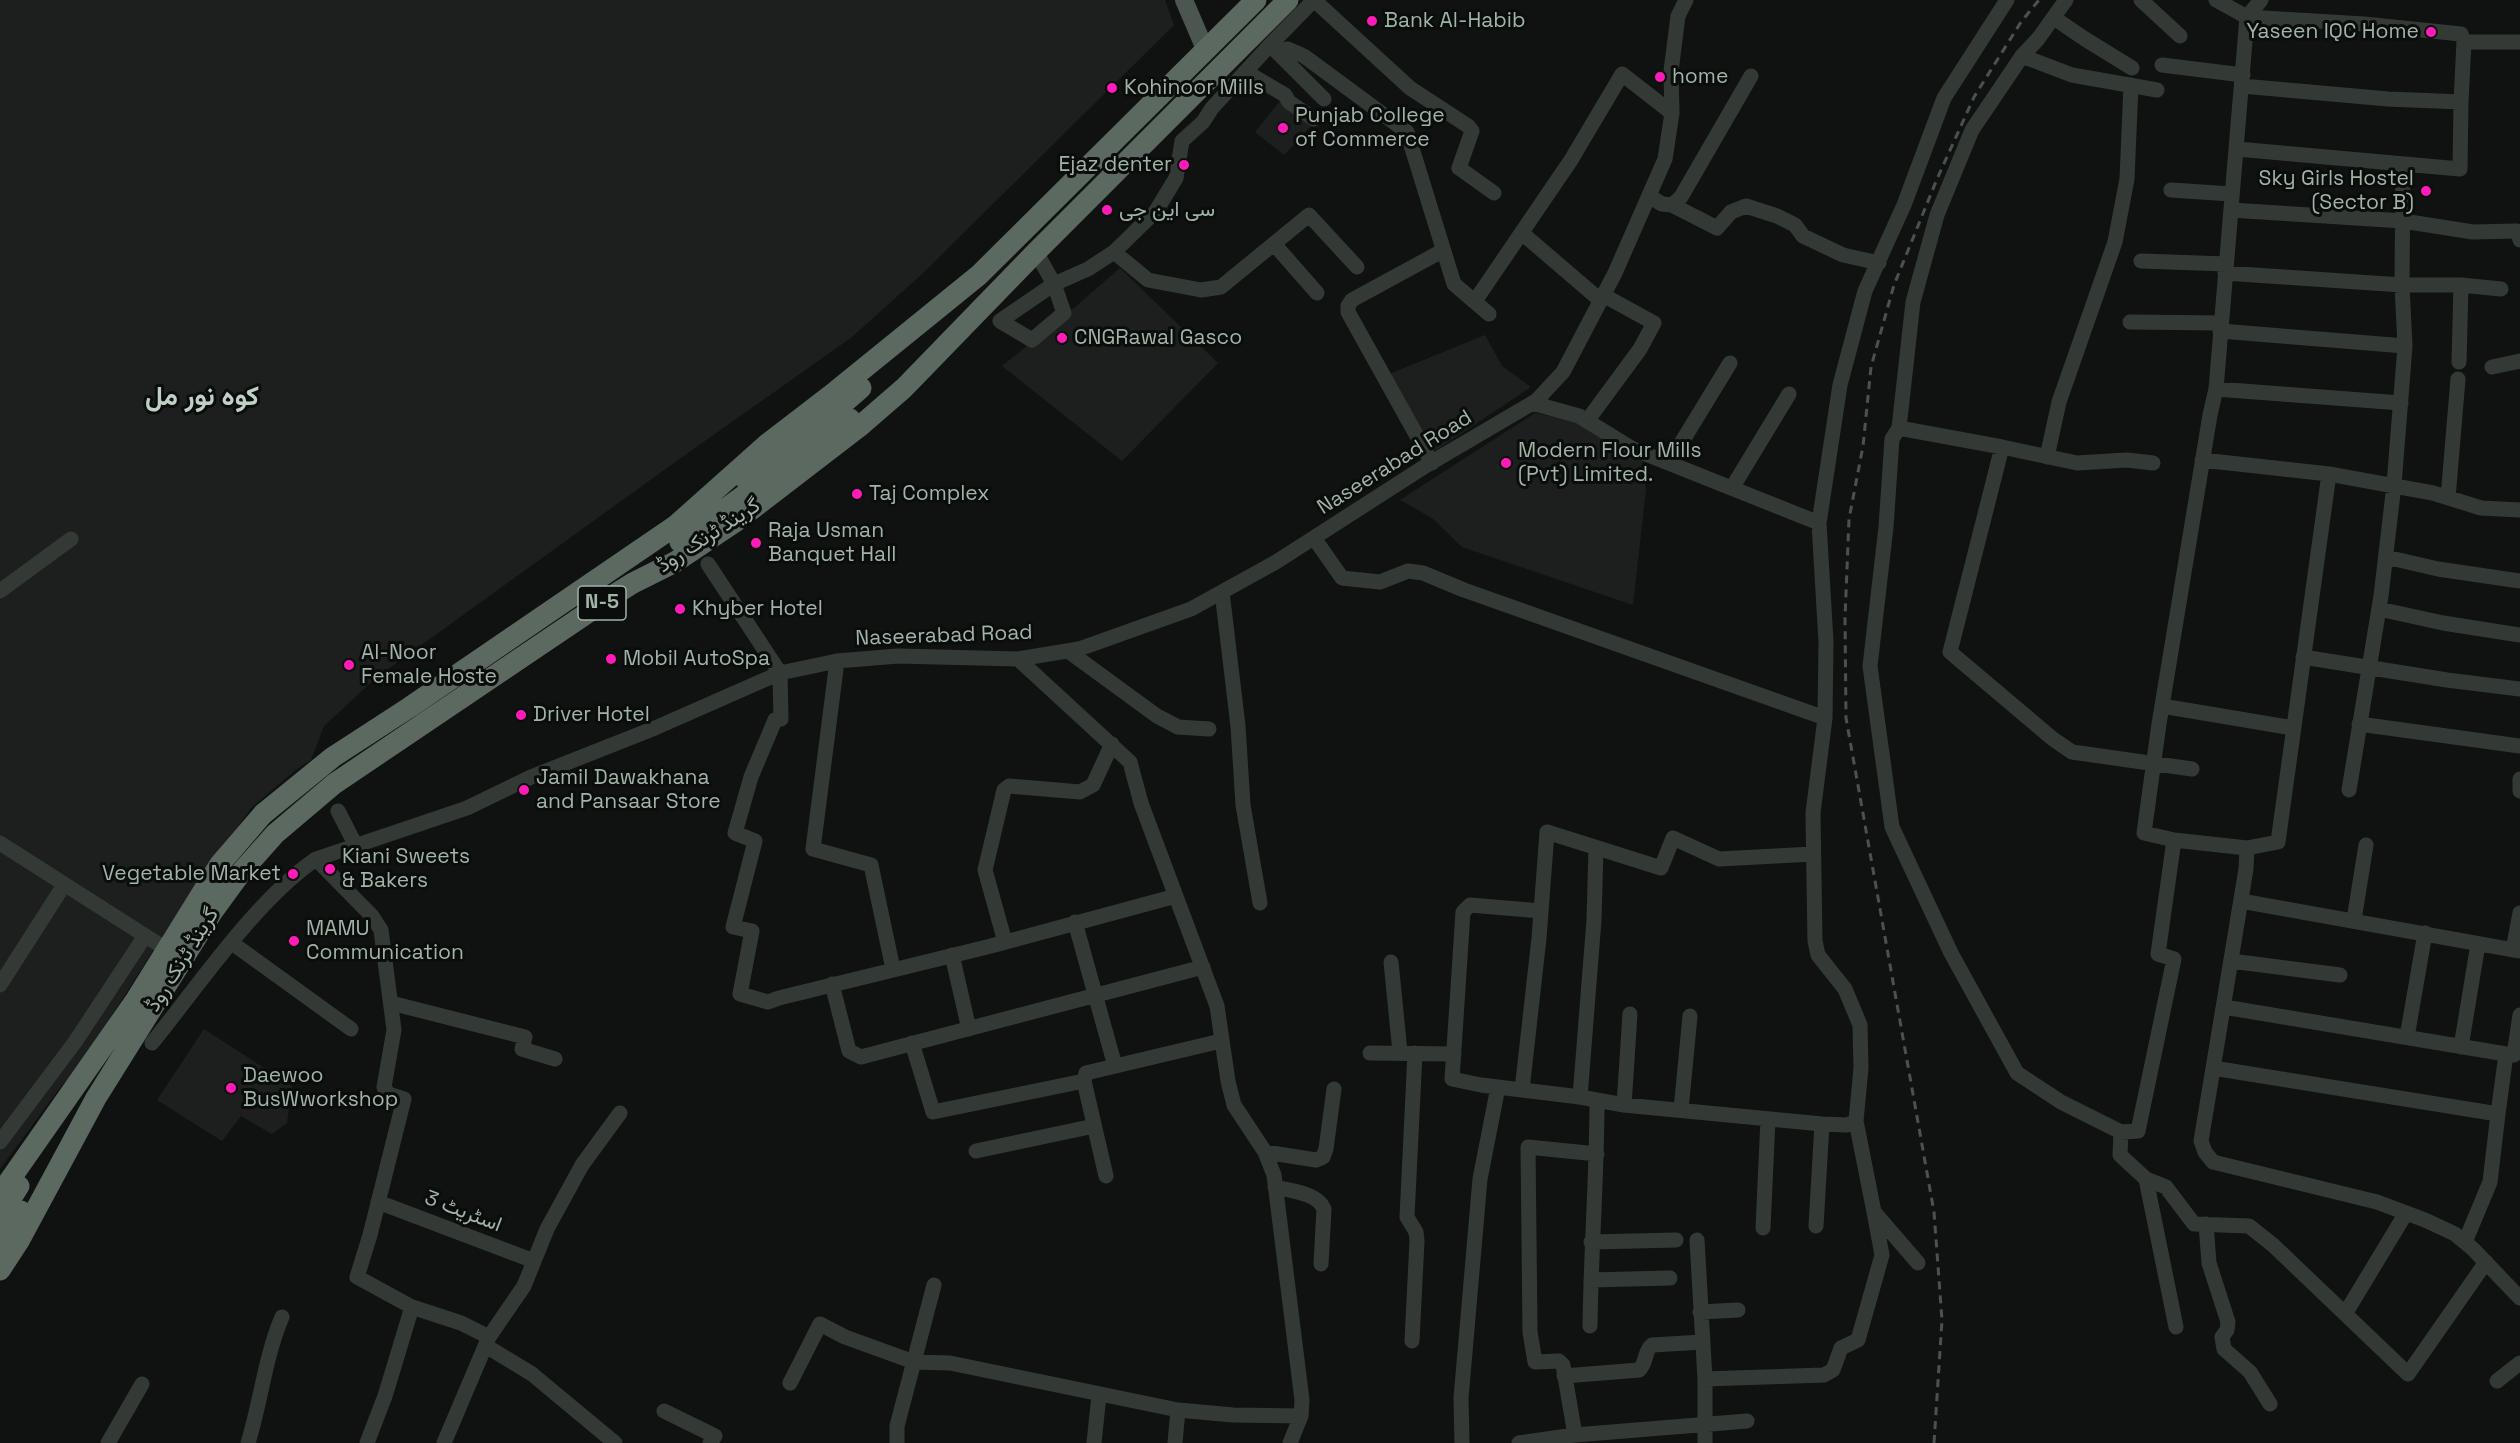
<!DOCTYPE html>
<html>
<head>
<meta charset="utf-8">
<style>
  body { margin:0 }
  canvas { display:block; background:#101211 }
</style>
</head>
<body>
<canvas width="2520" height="1443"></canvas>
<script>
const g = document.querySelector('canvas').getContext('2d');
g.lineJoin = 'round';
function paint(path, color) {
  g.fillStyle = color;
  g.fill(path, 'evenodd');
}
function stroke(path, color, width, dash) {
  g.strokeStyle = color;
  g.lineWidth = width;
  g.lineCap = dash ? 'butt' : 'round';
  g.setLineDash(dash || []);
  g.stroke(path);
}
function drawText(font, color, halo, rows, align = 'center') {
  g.font = font + ' "Space Grotesk",Vazirmatn,sans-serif';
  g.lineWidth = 6;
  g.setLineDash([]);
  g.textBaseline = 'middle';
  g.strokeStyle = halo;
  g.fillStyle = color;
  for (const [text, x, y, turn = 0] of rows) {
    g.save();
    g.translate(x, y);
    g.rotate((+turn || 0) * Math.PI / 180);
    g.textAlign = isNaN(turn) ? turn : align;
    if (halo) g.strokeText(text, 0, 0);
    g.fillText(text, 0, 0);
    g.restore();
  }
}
const built = new Path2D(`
  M0 0H1165L1174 25 922 274 852 337 678 460 377 677 324 726 311 760 297 769 251 808 169 926 73 1076 62 1085 0 1169Z
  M1280 101 1312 125 1284 155 1255 132Z
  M1120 268 1218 363 1122 461 1002 366 1075 307Z
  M1485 335 1502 366 1531 387 1435 451 1387 375Z
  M1535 413 1576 422 1642 459 1646 489 1633 605 1462 547 1432 518 1400 500Z
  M204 1029 292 1086 287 1123 272 1134 241 1116 222 1141 157 1100Z`);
const minor = new Path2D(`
  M1314 0 1410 88 1468 126 1472 131 1459 168 1494 193
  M2066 0 2038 39 2022 56 1972 130 1937 215 1913 302 1899 428 1892 439 1886 527 1870 666 1892 827 1951 953 2017 1073 2061 1102 2121 1132 2120 1155 2146 1179 2166 1187 2194 1224 2249 1226 2273 1245 2408 1374 2486 1262
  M2141 0 2180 36
  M2216 0 2247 17 2364 24 2461 34 2464 42H2520
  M2261 0 2247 17 2216 389 2210 415 2159 724 2144 833 2174 840 2247 848 2246 869 2201 1141 2205 1152 2213 1162 2377 1202 2425 1220 2455 1234 2473 1249 2520 1298
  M2054 18 2085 39 2132 68
  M1269 46 1276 51 1288 49 1304 56 1407 132 1454 284 1489 314
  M1276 51 1324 99
  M2022 56 2072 75 2157 90
  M2162 65 2243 75
  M1246 72 1285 95 1289 102 1314 119
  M2242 86 2388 99 2461 102 2464 42
  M2237 149 2460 169 2461 102
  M2171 190 2232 194
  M1649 196 1662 204 1672 205 1681 197 1751 76
  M1672 205 1717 228 1731 212 1746 206 1777 216 1795 225 1803 236 1843 255 1879 263
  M2231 210 2403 221 2473 232 2517 231 2520 240
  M1523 234 1600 300
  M1274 244 1317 293
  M1036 252 1054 284 1064 313 1032 340 1000 321 1054 284 1088 269 1114 252 1156 211 1176 178 1182 141 1203 122 1212 108 1269 46 1314 0
  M1114 252 1148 280 1201 290 1221 287 1309 215 1357 267
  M2141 261 2226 264
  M2225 273 2402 285H2461L2501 289
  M1475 301 1571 160 1622 74 1672 113
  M2130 322 2221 323
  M2220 331 2405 346
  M2459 362 2461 285
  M2492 367 2520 361
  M2216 389 2401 403
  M1532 403 1579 416 1631 448 1819 523
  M1587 421 1640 349 1654 323 1603 295
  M1899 428 2002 447 1950 652 2053 739 2072 752 2192 769
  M2002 447 2077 463 2127 460 2153 463
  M2047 457 2059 402 2115 242 2127 179 2131 85
  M2202 460 2329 474 2433 493 2481 508 2520 510
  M1432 463 1348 312V306L1352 300 1442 251
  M1669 463 1730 363
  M1732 488 1789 394
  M2448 498 2458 379
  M1314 538 1342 578 1380 582 1408 571 1423 573 1464 590 1825 718
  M2386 557 2438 569 2520 581
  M708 564 780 673 781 719 775 720 751 777 735 833 755 841 733 927 752 931 740 994 768 1002 779 998 991 946 1176 896
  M0 591 71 539
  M1222 592 1238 726 1243 805 1260 903
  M2379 609 2443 623 2520 635
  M1068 651 1157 716 1178 727 1209 729
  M2303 657 2447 680 2520 689
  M1018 659 1130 762 1141 803 1217 1006 1228 1081 1234 1105 1265 1152 1274 1175 1302 1400 1301 1416 1290 1443
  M837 661 813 849 871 865 893 969
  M2162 706 2293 728
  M2359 724 2520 746
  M2520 779V791
  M2349 790 2381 596 2394 485 2405 346 2402 285 2403 164
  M338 811 355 844
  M0 843 166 949
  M2247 848 2278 842 2329 474
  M316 859 372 916 381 930 394 1030 384 1087 388 1094 404 1099 370 1235 357 1277 412 1307 385 1396 367 1443
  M2241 901 2520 951
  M1541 911 1470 905 1463 912 1452 1079 1481 1085 1580 1097 1624 1105 1822 1124 1847 1125 1856 1121
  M2354 920 2366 845
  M1075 922 1115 1066
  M1005 942 985 870 1004 790 1009 786 1080 792 1093 785 1112 744
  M232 943 351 1029
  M2513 950 2520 913
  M952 955 969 1029
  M2231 961 2340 975
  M1391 962 1400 1052
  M832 984 849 1051 861 1057 1203 967
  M0 985 64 885
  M391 1003 525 1037 522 1049 555 1059
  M2407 1037 2425 933
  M152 1043C199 985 256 900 316 859L467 808 531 777 655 728 780 673 837 661 898 656 1018 659 1079 649 1191 609 1276 562 1427 465 1536 401 1563 372 1615 273 1665 159 1672 113 1671 71 1678 16 1686 0
  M912 1043 933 1112 1084 1081
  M2461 1047 2478 944
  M1370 1053 1454 1054
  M2514 1055 2520 1015
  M2213 1068 2498 1114 2506 1054 2224 1007
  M1522 1090 1539 938 1547 832 1661 868 1673 838 1719 859 1813 854
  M1580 1097 1594 920 1596 848
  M1624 1105 1630 1014
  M1681 1110 1690 1016
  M2121 1132 2138 1131 2174 959 2158 954 2174 840
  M0 1142 75 1042 145 936
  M976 1151 1094 1126
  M1265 1152 1316 1160 1323 1157 1326 1149 1334 1089
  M1106 1176 1084 1081 1086 1073 1221 1041
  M2146 1179 2176 1327
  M1275 1187C1291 1191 1318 1193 1324 1209L1321 1264
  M378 1202 534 1261
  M2206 1224 2209 1263 2228 1322 2227 1330 2222 1337 2224 1349 2250 1372 2270 1404
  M1816 1226 1822 1124
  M1763 1228 1768 1119
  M1697 1240 1705 1379V1443
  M1591 1242 1676 1240
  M2465 1242 2490 1182 2498 1114
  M1918 1263 1874 1212 1856 1121 1861 1068 1860 1025 1845 989 1818 955 1815 941 1813 813 1825 718 1826 642 1819 523 1840 385 1865 291 1904 205 1944 98 2007 0
  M1591 1280 1670 1278
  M412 1307 461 1323 489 1337
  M1700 1312 1738 1310
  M2345 1314 2406 1213
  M1590 1326C1591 1250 1597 1175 1597 1100
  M1412 1341 1417 1241 1416 1232 1407 1217 1415 1053
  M486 1346 532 1374 615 1443
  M1564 1376 1639 1370C1647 1363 1644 1351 1652 1345L1703 1342
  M1705 1379 1824 1375 1833 1370 1841 1348 1858 1340 1882 1255 1874 1212
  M2497 1381 2520 1363
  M790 1383 820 1324 845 1337 914 1362 950 1363 1178 1410 1233 1415 1301 1416
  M664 1411 715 1436 710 1443
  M1575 1435 1563 1365 1559 1361 1535 1362 1530 1332 1528 1147 1597 1154
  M108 1443 142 1384
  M248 1443C261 1401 265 1357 282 1317
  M444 1443 489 1337 524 1286 547 1229 582 1165 620 1113
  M897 1443V1426L934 1285
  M1094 1443 1099 1395
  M1175 1443 1178 1410
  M1462 1443 1461 1398 1480 1179 1498 1087
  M1519 1443 1575 1435 1747 1421`);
const major = new Path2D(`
  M1184 0 1205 49`);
const highway = new Path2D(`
  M850 419 832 433H826L822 426 823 421 861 388
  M680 542 791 461 818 444V434L809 431 745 479
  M0 1194 135 1001 220 864 263 814 333 757 410 707 675 526 767 444 836 391 979 275 1256 0
  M0 1216 19 1186
  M0 1243 21 1211
  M0 1270 19 1241 96 1098 213 911 243 870 275 834 334 784 617 593 633 583 675 562 738 520 859 427 904 388 1036 252 1288 0`);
const rail = new Path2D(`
  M1934 1443 1942 1320 1934 1212 1846 718 1845 618 1849 519 1863 446 1871 367 1894 285 1937 179 1974 97 2021 22 2039 0`);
const markers = [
  [1372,21,6,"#ff1bb7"],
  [2431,32,6,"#ff1bb7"],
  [1660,77,6,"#ff1bb7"],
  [1112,88,6,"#ff1bb7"],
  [1283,128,6,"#ff1bb7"],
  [1184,165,6,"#ff1bb7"],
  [2426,191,6,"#ff1bb7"],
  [1107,210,6,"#ff1bb7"],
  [1062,338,6,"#ff1bb7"],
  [1506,463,6,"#ff1bb7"],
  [857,494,6,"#ff1bb7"],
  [756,543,6,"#ff1bb7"],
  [680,609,6,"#ff1bb7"],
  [611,659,6,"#ff1bb7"],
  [349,665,6,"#ff1bb7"],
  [521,715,6,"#ff1bb7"],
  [524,790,6,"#ff1bb7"],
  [330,869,6,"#ff1bb7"],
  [293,874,6,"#ff1bb7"],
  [294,941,6,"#ff1bb7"],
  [231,1088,6,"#ff1bb7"]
];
const shields = [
  [602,603,48]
];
const shieldNames = [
  ["N-5",602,603]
];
const poiNames = [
  ["Bank Al-Habib",1384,21],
  ["Yaseen IQC Home",2419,32,"right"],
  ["home",1672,77],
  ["Kohinoor Mills",1124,88],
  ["Punjab College",1295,116],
  ["of Commerce",1295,140],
  ["Ejaz denter",1172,165,"right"],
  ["Sky Girls Hostel",2414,179,"right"],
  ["(Sector B)",2414,203,"right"],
  ["سی این جی",1119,210],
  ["CNGRawal Gasco",1074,338],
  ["Modern Flour Mills",1518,451],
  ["(Pvt) Limited.",1518,475],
  ["Taj Complex",869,494],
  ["Raja Usman",768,531],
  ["Banquet Hall",768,555],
  ["Khyber Hotel",692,609],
  ["Al-Noor",361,653],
  ["Female Hoste",361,677],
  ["Mobil AutoSpa",623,659],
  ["Driver Hotel",533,715],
  ["Jamil Dawakhana",536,778],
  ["and Pansaar Store",536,802],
  ["Kiani Sweets",342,857],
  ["& Bakers",342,881],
  ["Vegetable Market",281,874,"right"],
  ["MAMU",306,929],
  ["Communication",306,953],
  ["Daewoo",243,1076],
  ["BusWworkshop",243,1100]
];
const streetNames = [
  ["Naseerabad Road",1395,463,-32],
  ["گرینڈ ٹرنک روڈ",709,536,-33],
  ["Naseerabad Road",944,636,-2],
  ["گرینڈ ٹرنک روڈ",183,960,-58],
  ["اسٹریٹ 3",463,1212,21]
];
const districtNames = [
  ["کوہ نور مل",202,398]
];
paint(built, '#1c1f1e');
stroke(minor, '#333a36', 15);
stroke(major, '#4c5651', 18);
stroke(highway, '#5c6961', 21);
stroke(rail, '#49524d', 3, [8, 6]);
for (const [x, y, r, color] of markers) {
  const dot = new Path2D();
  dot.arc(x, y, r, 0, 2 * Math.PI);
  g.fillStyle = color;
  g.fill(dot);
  stroke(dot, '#0b0d0c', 2);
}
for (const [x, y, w] of shields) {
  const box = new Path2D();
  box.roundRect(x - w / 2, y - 17, w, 34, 4.5);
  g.fillStyle = '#0b0d0c';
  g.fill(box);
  stroke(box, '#a0b4a7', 1.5);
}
drawText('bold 20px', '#a0b4a7', null, shieldNames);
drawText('21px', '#a0b4a7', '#0b0d0c', poiNames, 'left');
drawText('21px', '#a0b4a7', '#0b0d0c', streetNames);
drawText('bold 27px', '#c1d0c7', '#0b0d0c', districtNames);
</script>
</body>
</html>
